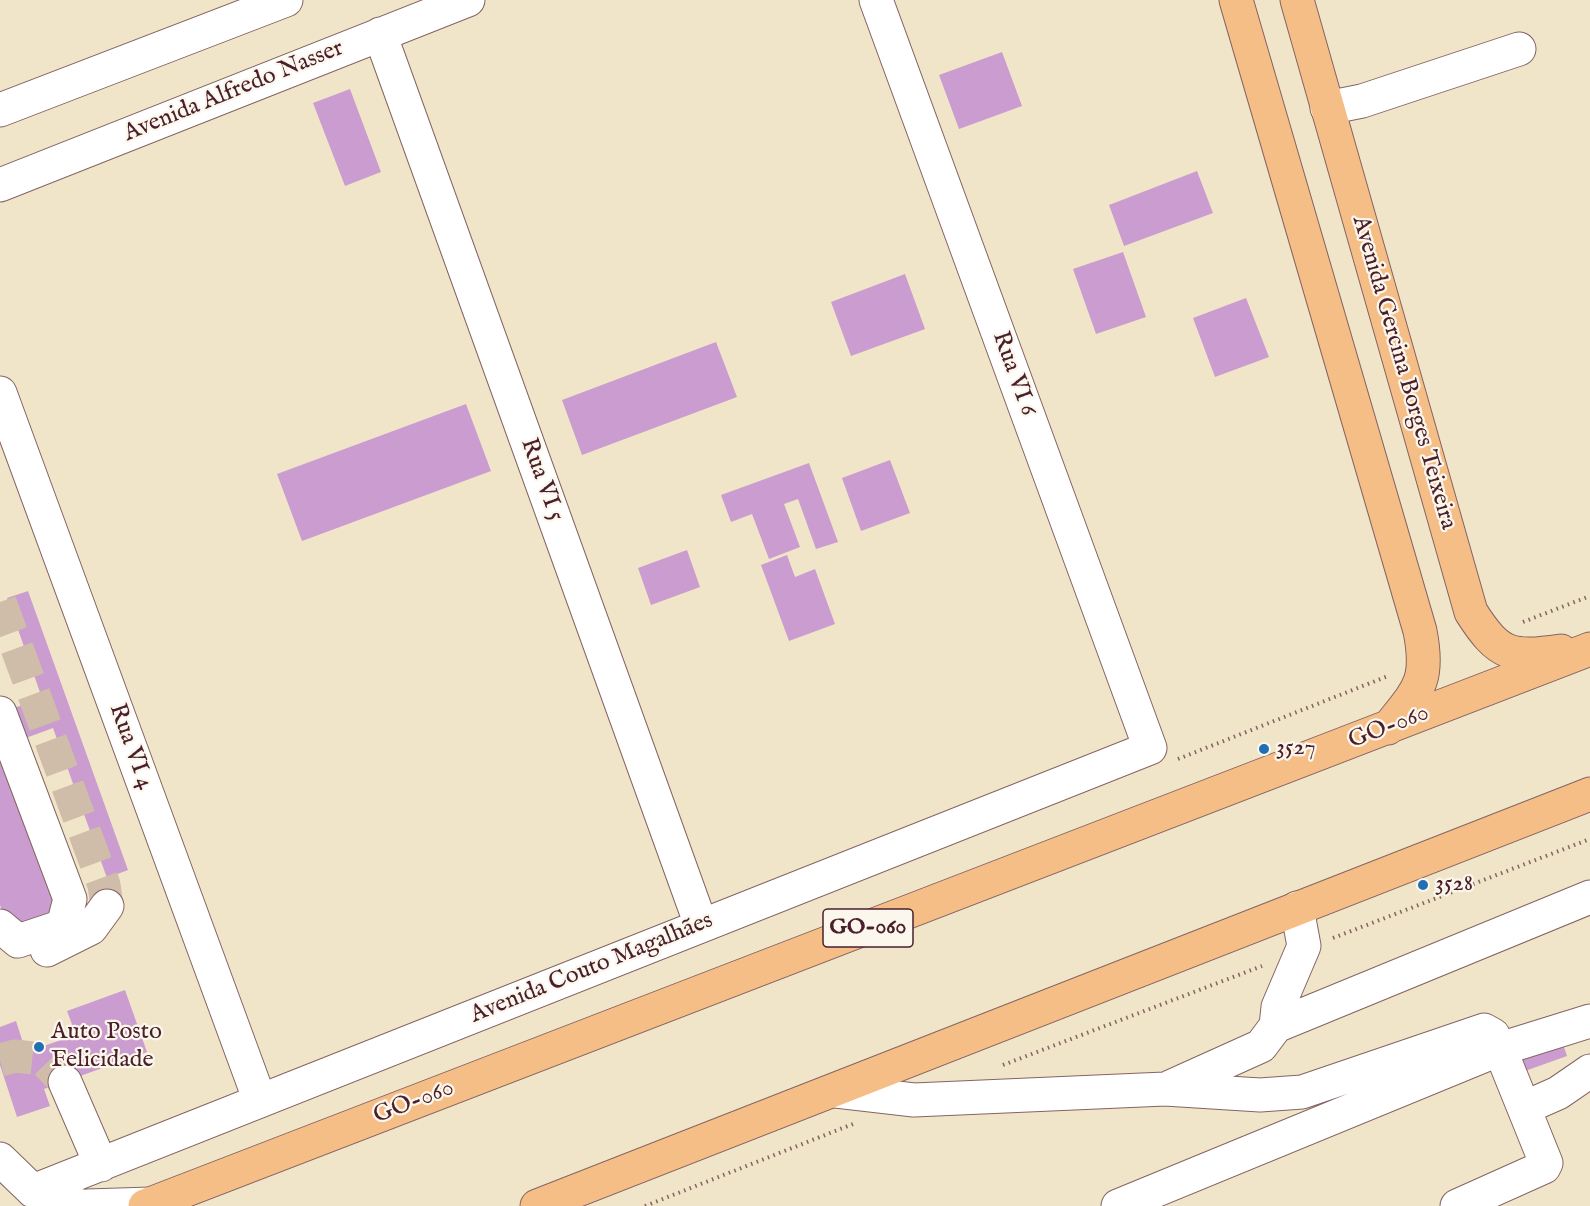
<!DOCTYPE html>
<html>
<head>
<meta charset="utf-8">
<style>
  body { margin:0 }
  canvas { display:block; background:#f1e5c9 }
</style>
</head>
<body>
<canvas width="1590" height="1206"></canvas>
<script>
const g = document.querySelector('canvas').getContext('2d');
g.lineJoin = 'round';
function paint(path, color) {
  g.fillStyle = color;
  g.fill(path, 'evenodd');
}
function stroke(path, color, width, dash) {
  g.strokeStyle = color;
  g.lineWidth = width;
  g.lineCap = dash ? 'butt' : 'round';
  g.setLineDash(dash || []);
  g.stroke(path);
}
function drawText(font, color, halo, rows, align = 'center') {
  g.font = font + ' "IM FELL English",serif';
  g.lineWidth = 4.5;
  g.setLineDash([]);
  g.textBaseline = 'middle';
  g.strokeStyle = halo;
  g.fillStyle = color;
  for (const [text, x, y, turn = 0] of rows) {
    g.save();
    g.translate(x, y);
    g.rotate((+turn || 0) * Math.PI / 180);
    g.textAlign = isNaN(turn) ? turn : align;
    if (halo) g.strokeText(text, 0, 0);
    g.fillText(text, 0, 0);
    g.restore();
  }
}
const building = new Path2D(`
  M1002 52 1022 106 959 129 939 75Z
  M350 89 381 172 345 186 313 103Z
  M1197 171 1213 213 1124 246 1109 205Z
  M1123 252 1146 317 1096 334 1073 269Z
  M905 274 925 329 851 356 831 302Z
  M1246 298 1269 357 1215 377 1193 318Z
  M716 342 737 397 582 455 562 400Z
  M466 404 491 471 302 541 277 474Z
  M890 460 910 513 861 531 842 478Z
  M809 463 838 542 816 549 798 499 784 504 800 547 769 559 752 514 731 522 721 495Z
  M687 550 700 587 651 605 638 568Z
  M787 555 795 577 815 569 835 624 789 641 761 565Z
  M28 591 128 870 107 878 53 728 4 746 63 906 58 921 8 927 0 905V713L42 698 7 598Z
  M125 990 147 1052 44 1089 50 1106 17 1117 0 1065V1027L16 1021 26 1052 76 1035 67 1011Z
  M1563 1044 1567 1056 1525 1071 1521 1060Z`);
const minorTunnel = new Path2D(`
  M0 602 104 885 107 906
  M0 1060 15 1056 43 1059 65 1082`);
const path = new Path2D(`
  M1523 622 1590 596
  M1178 759 1388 676
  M1333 938 1590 839
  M1003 1065 1262 966
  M645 1206 853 1124`);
const minor = new Path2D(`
  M380 34 701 925
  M1327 108 1362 101 1519 49
  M0 110 286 0
  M0 185 468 0
  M0 393 260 1101
  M0 713 70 899 63 926 18 941 0 926
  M47 950 91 928 107 906
  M1276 1026 1278 1007 1304 946 1297 908
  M65 1082 101 1165
  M1170 1087 1261 1046 1276 1026 1590 897
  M836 1091 914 1100 1165 1089 1260 1095 1302 1092 1484 1030 1493 1035 1500 1049 1546 1163 1544 1167 1457 1206
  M1524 1108 1558 1093 1590 1071
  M0 1159 33 1191 81 1206
  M33 1191 1150 748 876 0
  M87 1206 151 1204
  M1118 1206 1500 1049 1590 1021`);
const major = new Path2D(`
  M1236 0 1420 631C1430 682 1418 690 1388 728
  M1297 0 1471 612C1499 656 1511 658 1561 651
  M145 1206 1590 649
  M537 1206 1590 794`);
const markers = [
  [1264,749,6,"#1f6fb2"],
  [1423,885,6,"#1f6fb2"],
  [39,1047,6,"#1f6fb2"]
];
const shields = [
  [868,928,90]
];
const shieldNames = [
  ["GO-060",868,928]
];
const streetNames = [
  ["Avenida Alfredo Nasser",234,92,-22],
  ["Avenida Gercina Borges Teixeira",1403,373,74],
  ["Rua VI 6",1013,374,70],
  ["Rua VI 5",541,480,70],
  ["GO-060",1389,728,-21],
  ["Rua VI 4",130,747,70],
  ["Avenida Couto Magalhães",592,969,-22],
  ["GO-060",414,1103,-21]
];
const poiNames = [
  ["3527",1276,749],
  ["3528",1435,885],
  ["Auto Posto",51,1033],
  ["Felicidade",51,1061]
];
paint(building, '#ca9ccf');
stroke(minorTunnel, '#d0bda9', 33, [33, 16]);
stroke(minor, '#846462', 35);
stroke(major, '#846462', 35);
stroke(path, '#846462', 4, [1.5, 4.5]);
stroke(minor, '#fff', 33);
stroke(major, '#f6be87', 33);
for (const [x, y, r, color] of markers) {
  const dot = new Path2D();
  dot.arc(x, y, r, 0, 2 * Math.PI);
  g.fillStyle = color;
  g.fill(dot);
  stroke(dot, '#fbf7ec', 2);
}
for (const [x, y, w] of shields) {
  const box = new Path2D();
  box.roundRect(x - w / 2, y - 19, w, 38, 4.5);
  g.fillStyle = '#fbf7ec';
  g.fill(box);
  stroke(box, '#4a1f2b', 1.5);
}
drawText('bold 22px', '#4a1f2b', null, shieldNames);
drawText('24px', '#4a1f2b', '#fbf7ec', streetNames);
drawText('24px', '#4a1f2b', '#fbf7ec', poiNames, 'left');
</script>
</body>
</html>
